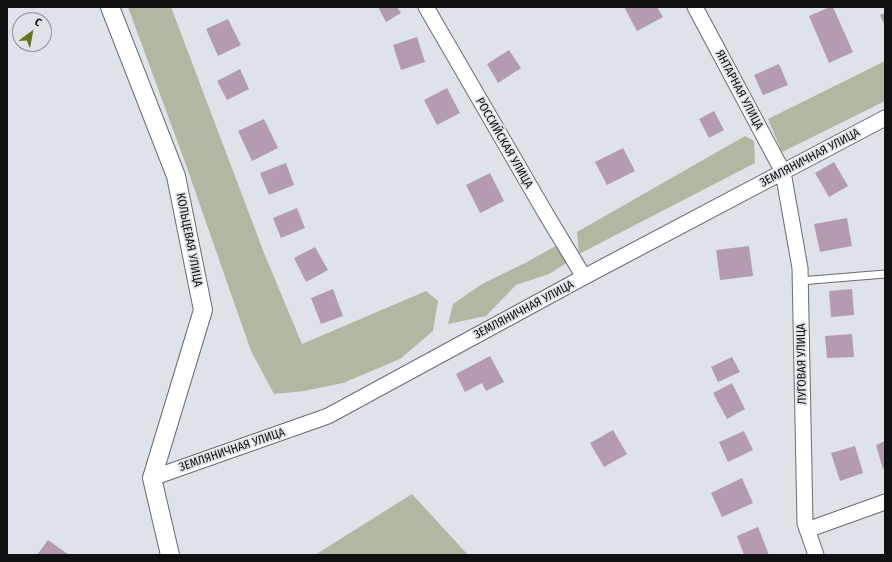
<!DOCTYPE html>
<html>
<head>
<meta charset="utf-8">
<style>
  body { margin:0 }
  #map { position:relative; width:892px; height:562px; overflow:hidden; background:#dde3e9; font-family:"Fira Sans Condensed",sans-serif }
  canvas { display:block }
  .frame { position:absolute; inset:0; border:8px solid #0e1012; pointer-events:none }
  .north { position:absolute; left:12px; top:12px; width:40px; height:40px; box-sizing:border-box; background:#dde3e9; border:1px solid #8a8f93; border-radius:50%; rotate:32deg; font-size:11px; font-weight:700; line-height:16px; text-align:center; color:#0e1012 }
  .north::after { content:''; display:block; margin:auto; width:14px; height:18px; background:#687520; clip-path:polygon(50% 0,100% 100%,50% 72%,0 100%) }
</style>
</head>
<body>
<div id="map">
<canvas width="892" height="562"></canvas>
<div class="frame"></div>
<div class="north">С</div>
</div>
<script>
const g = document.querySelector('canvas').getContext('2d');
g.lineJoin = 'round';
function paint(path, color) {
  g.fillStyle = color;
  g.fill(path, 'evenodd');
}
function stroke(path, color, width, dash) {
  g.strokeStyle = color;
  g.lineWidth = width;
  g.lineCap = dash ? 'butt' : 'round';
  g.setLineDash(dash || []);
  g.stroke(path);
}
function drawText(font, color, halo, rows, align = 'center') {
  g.font = font + ' "Fira Sans Condensed",sans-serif';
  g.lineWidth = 3.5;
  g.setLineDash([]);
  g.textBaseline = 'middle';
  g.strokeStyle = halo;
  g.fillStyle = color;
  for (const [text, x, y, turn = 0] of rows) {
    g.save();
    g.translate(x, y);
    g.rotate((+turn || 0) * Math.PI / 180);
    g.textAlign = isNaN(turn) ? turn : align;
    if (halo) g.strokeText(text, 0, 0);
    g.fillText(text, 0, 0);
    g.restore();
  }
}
const green = new Path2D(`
  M128 7H171L264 253 302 344 426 291 438 301 433 331 400 359 343 383 304 391 274 394 251 351 186 165Z
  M885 61V101L782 152 768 119Z
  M745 136 754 141 755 163 579 254 577 232Z
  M561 243 571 260 549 274 516 285 486 316 448 324 453 304 482 284 527 262Z
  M412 494 468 555H315Z`);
const building = new Path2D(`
  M378 7H397L401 13 386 22Z
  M624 7H657L663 17 637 31Z
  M830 7H833L853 52 829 63 809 16Z
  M885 13V26L880 15Z
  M228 19 241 45 218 56 206 29Z
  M417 37 425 62 401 70 393 45Z
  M509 50 521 68 498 83 487 64Z
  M779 64 788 85 763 95 754 75Z
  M240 69 249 89 227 100 217 81Z
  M447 88 460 113 437 125 424 100Z
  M714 111 724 130 709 138 699 119Z
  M264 119 278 148 252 161 238 131Z
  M623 148 635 171 607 185 595 162Z
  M834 162 848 186 829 197 815 173Z
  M286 163 294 185 269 195 260 173Z
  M490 173 504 201 480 213 466 185Z
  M297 208 305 228 281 238 273 218Z
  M847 218 852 246 820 252 814 224Z
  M749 246 753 276 720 280 716 250Z
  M315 247 328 270 306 282 294 258Z
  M333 289 343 316 321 324 311 298Z
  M852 289 854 315 831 317 829 291Z
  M852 334 854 357 827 358 825 336Z
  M490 356 504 382 486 391 482 383 465 392 456 374Z
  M732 357 740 372 718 382 711 367Z
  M732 383 745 409 727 419 713 393Z
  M613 430 627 454 604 467 590 443Z
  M744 431 753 450 728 462 719 442Z
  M885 441V468L883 469 876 445Z
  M855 446 863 473 840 481 831 453Z
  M742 478 753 503 722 517 711 493Z
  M758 527 769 555H744L737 536Z
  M48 540 69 555H37Z`);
const service = new Path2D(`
  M800 281 885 274`);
const minor = new Path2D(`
  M426 7 546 214 584 277
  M695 7 783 172 800 268 805 523 816 555
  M152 478 328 416 584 277 885 118
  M807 530 885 502`);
const tertiary = new Path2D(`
  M110 7 176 176 203 310 152 478 170 555`);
const streetNames = [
  ["ЯНТАРНАЯ УЛИЦА",739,90,62],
  ["РОССИЙСКАЯ УЛИЦА",504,143,60],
  ["ЗЕМЛЯНИЧНАЯ УЛИЦА",810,158,-28],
  ["КОЛЬЦЕВАЯ УЛИЦА",189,240,79],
  ["ЗЕМЛЯНИЧНАЯ УЛИЦА",524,310,-28],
  ["ЛУГОВАЯ УЛИЦА",802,364,-91],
  ["ЗЕМЛЯНИЧНАЯ УЛИЦА",232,450,-19]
];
paint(green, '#afb8a1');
paint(building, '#b59bb0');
stroke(service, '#686d72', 9);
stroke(minor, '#686d72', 17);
stroke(tertiary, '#686d72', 20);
stroke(service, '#fff', 7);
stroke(minor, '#fff', 15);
stroke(tertiary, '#fff', 18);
drawText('12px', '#0e1012', '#dde3e9', streetNames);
</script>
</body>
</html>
